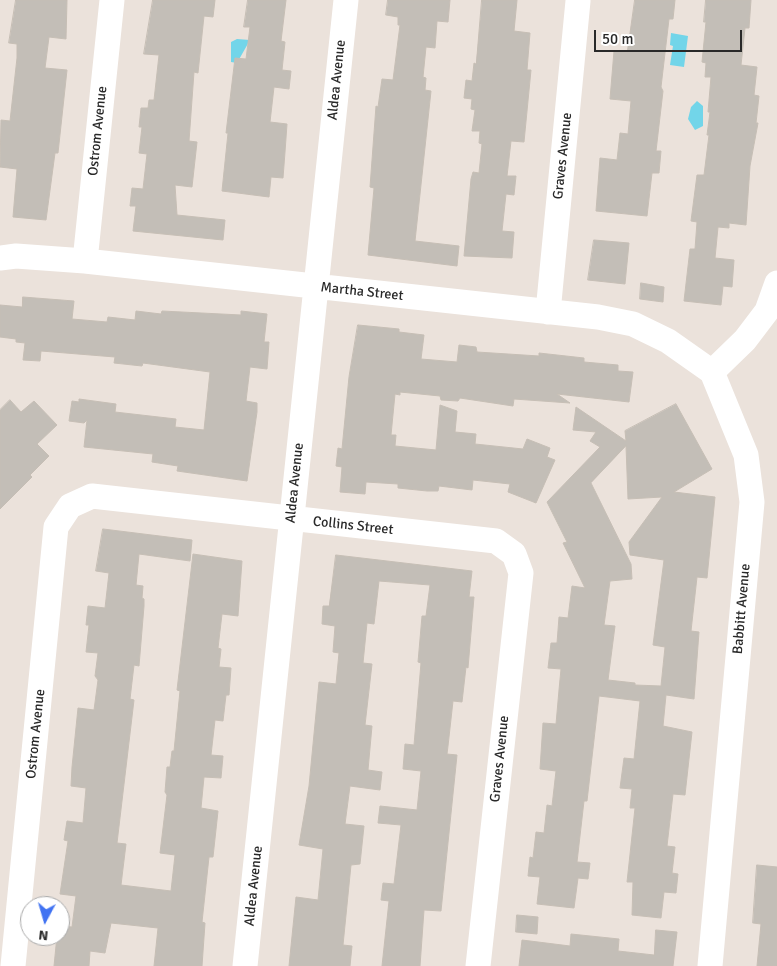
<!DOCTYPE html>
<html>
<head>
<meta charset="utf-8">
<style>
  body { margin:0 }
  #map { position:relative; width:777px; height:966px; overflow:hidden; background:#ebe2db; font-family:Signika,sans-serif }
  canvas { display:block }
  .north { position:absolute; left:20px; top:896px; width:50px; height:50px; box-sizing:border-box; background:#fff; border:1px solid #a9a9a9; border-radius:50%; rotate:186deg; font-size:14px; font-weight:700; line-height:20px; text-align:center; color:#292929 }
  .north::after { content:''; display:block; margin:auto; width:18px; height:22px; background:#4173f2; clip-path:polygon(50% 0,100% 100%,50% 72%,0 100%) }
  .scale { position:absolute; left:594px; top:30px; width:148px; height:22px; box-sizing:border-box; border:2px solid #292929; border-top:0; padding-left:6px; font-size:15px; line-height:18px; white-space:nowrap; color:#292929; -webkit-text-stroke:4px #fff; paint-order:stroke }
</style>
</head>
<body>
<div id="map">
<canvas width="777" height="966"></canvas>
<div class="north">N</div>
<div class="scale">50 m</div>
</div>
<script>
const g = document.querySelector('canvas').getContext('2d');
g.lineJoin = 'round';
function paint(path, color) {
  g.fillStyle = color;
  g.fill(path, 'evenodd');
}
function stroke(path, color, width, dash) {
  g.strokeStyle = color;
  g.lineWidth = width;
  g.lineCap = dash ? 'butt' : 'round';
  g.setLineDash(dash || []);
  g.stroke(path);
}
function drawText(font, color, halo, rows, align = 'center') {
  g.font = font + ' Signika,sans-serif';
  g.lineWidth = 4;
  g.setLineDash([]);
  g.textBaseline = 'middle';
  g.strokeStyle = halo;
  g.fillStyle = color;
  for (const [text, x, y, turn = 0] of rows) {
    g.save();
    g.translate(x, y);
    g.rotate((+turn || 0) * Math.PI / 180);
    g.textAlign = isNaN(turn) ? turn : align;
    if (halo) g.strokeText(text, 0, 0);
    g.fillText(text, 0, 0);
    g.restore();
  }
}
const water = new Path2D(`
  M671 33 688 36 684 67 670 65 673 46 670 45Z
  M237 39 250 40 237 63 231 62V42Z
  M697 101 703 106V126L695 130 688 119 691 107Z`);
const building = new Path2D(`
  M16 0H67L66 39 49 37 45 68 67 70 58 153H55L46 220 13 217 17 169 0 167 1 120 10 121 17 58V44L9 43Z
  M153 0H215L213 17 204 16 198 73 194 72 189 141 197 142 192 187 175 185 177 215 225 220 223 240 133 231 136 206H130L132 188 143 189 147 154 139 153 142 127H139L141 108H148L149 100H154L159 55 144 54Z
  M248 0H286L281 41 285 42 282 70 291 71 289 89 274 87 270 122 287 124 285 152 283 178 271 177 269 197 222 191 228 133H226L235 58 246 59 250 27H244Z
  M388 0H450L448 22 437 21 435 48 426 47 423 77 426 78 425 90 431 91 415 241 459 246 457 266 368 255 374 188 370 187 376 106 378 107 382 79 393 80 400 25H398V17L386 15Z
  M482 0H517L514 31 530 33 527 70H531L524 142 511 141 507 176H516L514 195 506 194 502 231 514 232 512 258 464 256 471 179 473 172 479 173 482 144 479 143 480 131H472L475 110 471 109 472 99 464 98 466 80 472 81 474 63 476 64Z
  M635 0H675L673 19H669L661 87 663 91 656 151H661L659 173H652L647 216 596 211 600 158 617 160 620 133 628 134 631 101 610 99 614 51 627 52Z
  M706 0H751L749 28H745L741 65 757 67 754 95 759 96 756 123H758L750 166 746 225 729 223V228L718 227 715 258 734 260 732 287 723 286 721 305 684 301 690 249H695L697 222 691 221 697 175H704L709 135H707L710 112H708L711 77H705L706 63 702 62 706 22H704Z
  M594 240 629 243 625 284 588 280Z
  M641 283 664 287 663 302 640 299Z
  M23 297 74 301 72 319 107 322 108 317 135 320 136 311 161 314 162 311 241 315V311L267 314 264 342H269L267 369 250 367 246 401 257 403V412L247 481 177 471 178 466 152 462 153 454 84 447 87 420 84 423 69 421 72 401 79 402V399L116 404 115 412 176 419 175 427 204 430 210 372 143 363 142 366 114 363 115 357 41 351 40 361 23 360 25 343 16 342V339L0 337V305L22 307Z
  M358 325 399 329V332L424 335 421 359 457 362 459 345 476 347 477 352 539 356V353L584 358V362L618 365V371L633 372 629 402 557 394 570 403 514 399 513 406 460 398 458 401 441 400 440 396 400 392V395L395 394 391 435H396L395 446 436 450 440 405 457 411 455 432 476 434 475 444 523 449 527 439 550 448 547 457 555 460 536 503 508 492 510 484 473 480 472 490 439 486 438 491H427L398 488V484L366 482 365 494 340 492 342 467 336 466 338 448 342 449 349 377Z
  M10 400 21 412 34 401 57 425 37 444 49 456 30 475 32 477 0 509V410Z
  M676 404 712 469 674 492 715 497 707 578 697 577 691 631 699 632 694 699 666 695 663 726 692 732 685 795 673 794 667 846 675 847 672 873 678 874 676 893 664 892 661 918 632 915 633 882H627L635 808H630L632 789 620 788 624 758 634 759 640 701 599 696 587 801H584L577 862 590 863 588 879 578 878 574 908 537 904 540 877 528 876 530 857 533 858 536 832 544 833 547 805 552 806 556 771 540 769 543 723 556 724 559 690 561 669 548 668 551 643H557L559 617 568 618 572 586 585 588 563 543 567 542 547 502 600 447 590 441 596 432 573 430 576 407 626 441 625 431ZM626 446 628 499 662 497 629 542 630 555 664 560 653 645 665 647 661 686 635 685V683L608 680 615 626 604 625 610 581 632 579 631 564 591 483Z
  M103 529 192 540 190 561 139 554 136 585 143 586 142 598 144 599V606L139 666 134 665 130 699 134 700 117 843 126 844 121 885 171 891 175 855 160 853 167 795 165 792 167 767H170L172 751H174L180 691 177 690 193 554 242 561 238 616 222 614 218 648 221 649 219 667 231 668 229 695H226L223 721 215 720 211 755 223 756 221 778 204 777 201 808 218 811 213 857H209L202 922 205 923 202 966H154L158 928 111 923 105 953 90 951 89 966H54L57 936H60V926L72 927 76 896 60 894 68 841 64 840 67 821 83 823 86 788 71 786 72 767 78 708 94 710 98 680 95 676 98 653 86 652 89 625H86L88 606 105 608 109 573 96 571Z
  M336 555 472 571 469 597H474L468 668 466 667 462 702 453 701 448 746 447 754 457 755 441 911 424 910 420 966H382L389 901 381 900 383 883 394 884 401 825 378 823 380 806 417 810 421 771 403 769 405 744 414 745 421 663 418 662 422 616H426L430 585 379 581 374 624 367 623 363 663 372 664 365 725 372 726 368 770 382 772 380 790 350 786 345 824 364 826 360 864 351 865 343 945 352 946 350 966H289L296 897 318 900 323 849 299 845 309 786 319 682 336 684 339 653 333 652 335 626 322 624 323 606H329Z
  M757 865 777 867V966H757L761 924 753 923Z
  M517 915 538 917 537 934 516 932Z
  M656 930 677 932 673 966H519L522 940 570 946 571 934 619 939 618 951 654 955Z`);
const minor = new Path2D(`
  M0 258 16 256 85 261 598 317 633 324 668 341 712 372
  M85 261 112 0
  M548 312 578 1
  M13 966 56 527 70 506 92 496 496 541 514 554 521 573 478 966
  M245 966 346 0
  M710 966 752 502 746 455 712 372 745 340 767 311 777 283`);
const streetNames = [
  ["Aldea Avenue",337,80,-84],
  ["Ostrom Avenue",98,131,-84],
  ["Graves Avenue",563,156,-84],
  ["Martha Street",362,292,6],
  ["Aldea Avenue",295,483,-84],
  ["Collins Street",353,526,6],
  ["Babbitt Avenue",742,609,-85],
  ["Ostrom Avenue",36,734,-84],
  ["Graves Avenue",500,759,-84],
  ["Aldea Avenue",254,886,-84]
];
paint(water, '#72d5e9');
paint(building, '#c3beb7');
stroke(building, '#c6beb5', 1);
stroke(minor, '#fff', 25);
drawText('14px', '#292929', '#fff', streetNames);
</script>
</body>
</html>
